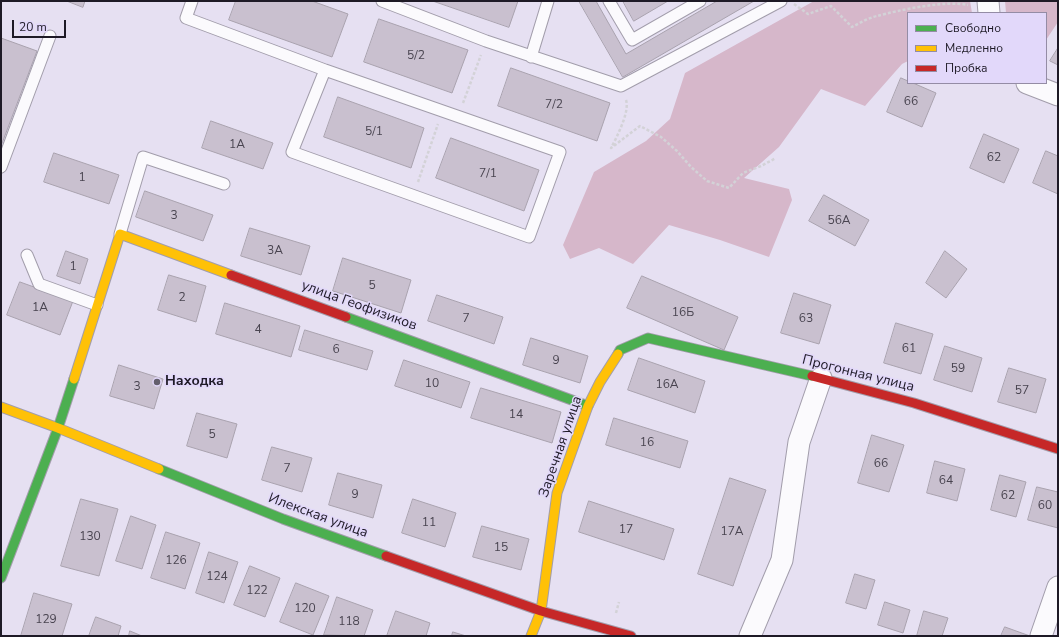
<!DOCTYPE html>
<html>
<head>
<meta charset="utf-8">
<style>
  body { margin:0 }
  #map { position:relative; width:1059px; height:637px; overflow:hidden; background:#e6e0f2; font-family:"Nunito Sans",sans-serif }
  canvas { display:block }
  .frame { position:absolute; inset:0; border:2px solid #1e1a26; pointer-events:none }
  .legend { position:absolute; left:907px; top:12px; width:140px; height:72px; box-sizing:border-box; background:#e2d8fa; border:1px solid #948ca5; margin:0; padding:5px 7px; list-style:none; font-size:12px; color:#1e1a26 }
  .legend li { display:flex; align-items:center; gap:8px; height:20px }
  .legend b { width:20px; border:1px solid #948ca5 }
  .scale { position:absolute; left:12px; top:20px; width:54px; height:18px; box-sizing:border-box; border:2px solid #1e1a26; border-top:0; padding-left:5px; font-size:12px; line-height:14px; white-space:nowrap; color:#1e1a26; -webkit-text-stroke:3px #e2d8fa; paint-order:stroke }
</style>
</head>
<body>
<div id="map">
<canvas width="1059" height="637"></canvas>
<div class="frame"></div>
<ul class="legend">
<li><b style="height:5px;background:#4caf50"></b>Свободно</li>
<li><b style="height:5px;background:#ffc107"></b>Медленно</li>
<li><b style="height:5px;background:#c62828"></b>Пробка</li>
</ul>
<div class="scale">20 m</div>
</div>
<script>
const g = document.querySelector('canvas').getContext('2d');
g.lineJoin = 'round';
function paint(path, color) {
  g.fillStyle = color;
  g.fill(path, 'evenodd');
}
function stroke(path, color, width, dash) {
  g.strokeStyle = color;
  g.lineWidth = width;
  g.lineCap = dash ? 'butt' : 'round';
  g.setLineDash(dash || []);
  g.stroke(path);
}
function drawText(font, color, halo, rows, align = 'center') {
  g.font = font + ' "Nunito Sans",sans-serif';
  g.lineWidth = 3;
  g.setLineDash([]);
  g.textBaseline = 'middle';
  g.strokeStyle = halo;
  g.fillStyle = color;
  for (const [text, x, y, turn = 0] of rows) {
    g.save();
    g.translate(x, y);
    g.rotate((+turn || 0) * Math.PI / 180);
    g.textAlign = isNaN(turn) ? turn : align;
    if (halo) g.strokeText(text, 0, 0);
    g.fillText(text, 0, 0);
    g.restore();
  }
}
const forest = new Path2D(`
  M814 1H970L972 13H908V61L902 64 865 106 821 89 779 147 744 178 789 189 792 200 769 257 720 240 669 225 633 264 599 248 570 259 563 245 594 172 646 141 670 119 685 73Z
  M1005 1H1058V22L1046 40V13H1006Z`);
const building = new Path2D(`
  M67 1H85L83 7Z
  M236 1H312L348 14 332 57 229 20Z
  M433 1H518L509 27Z
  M579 1H596L626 54 717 1H754L623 77Z
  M623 1H668L634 21Z
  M379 19 468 50 452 93 364 62Z
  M1 38 37 51 1 146Z
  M1058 48V65L1050 61Z
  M511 68 610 103 597 141 498 106Z
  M901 78 908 81V83H913L936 93 922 127 887 112Z
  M338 97 424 128 411 168 324 137Z
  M211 121 273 143 263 169 202 148Z
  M984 134 1019 149 1004 183 970 168Z
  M451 138 539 170 524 211 436 178Z
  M1046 151 1058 156V194L1033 183Z
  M54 153 119 175 109 204 44 182Z
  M145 191 213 215 203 241 136 217Z
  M824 195 869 220 855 246 809 221Z
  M250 228 310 246 301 275 241 256Z
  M66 251 88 259 80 284 57 276Z
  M945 251 967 269 946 298 926 283Z
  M343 258 411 280 401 313 333 291Z
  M169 275 206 286 196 322 158 310Z
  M642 276 738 317 724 350 627 308Z
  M20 282 73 301 60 335 7 315Z
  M794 293 831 305 819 344 781 333Z
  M437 295 503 317 494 344 428 321Z
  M225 303 300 326 291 357 216 334Z
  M896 323 933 334 921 374 884 363Z
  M305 330 373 351 367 370 299 350Z
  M531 338 588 356 580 383 523 365Z
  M945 346 982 358 972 392 934 380Z
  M639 358 705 381 695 413 628 390Z
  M404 360 470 382 461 408 395 386Z
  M119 365 163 379 154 409 110 396Z
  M1009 368 1046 379 1036 413 998 402Z
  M481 388 561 412 552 443 471 418Z
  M197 413 237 424 227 458 187 446Z
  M614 418 688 441 680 468 606 445Z
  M872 435 904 445 889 492 858 483Z
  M272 447 312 458 302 492 262 480Z
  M935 461 965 469 957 501 927 493Z
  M338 473 382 485 373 518 329 505Z
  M1000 475 1026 482 1016 517 991 510Z
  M730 478 766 490 733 586 698 574Z
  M1037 487 1058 492V528L1028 520Z
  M81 499 118 509 99 576 61 566Z
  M413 499 456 513 445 547 402 533Z
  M589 501 674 529 664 560 579 532Z
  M131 516 156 525 142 569 116 561Z
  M482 526 529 539 521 570 473 557Z
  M166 532 200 543 185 589 151 578Z
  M209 552 238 562 224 603 196 593Z
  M250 566 280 578 265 617 234 605Z
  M855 574 875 580 866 609 846 603Z
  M296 583 329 596 313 635 280 622Z
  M34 593 72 604 62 636H21Z
  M337 597 373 610 364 636 324 635Z
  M885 602 910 610 903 633 878 625Z
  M396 611 430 623 426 636H387Z
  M924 611 948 618 942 636H917Z
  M96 617 121 626 118 636H89Z
  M1005 627 1030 636H1001Z
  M130 631 142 636H129Z
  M453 632 466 636H452Z`);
const path = new Path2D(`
  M794 4 808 14 831 6 852 27C860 23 868 18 877 16 899 10 947 0 968 5
  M626 100C630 111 617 137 611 148L640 126 661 137 677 151 691 167 707 181 729 188 743 173 761 166 776 158
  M463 103 481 55
  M418 182 438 124
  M616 613 619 602`);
const lane = new Path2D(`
  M192 1 186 18 325 70 560 152 529 237 292 152 325 70
  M382 1 486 41 621 86 781 1
  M609 1 632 40 700 1
  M531 57 548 1
  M1 167 50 36
  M120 234 143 157 224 184
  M27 255 39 284 97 305`);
const street = new Path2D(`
  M988 1 989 13
  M1027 83 1058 95
  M750 636 782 560 799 442 821 378
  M1041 636 1058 587`);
const fast = new Path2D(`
  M346 317 588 406
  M618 354 620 350 648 338 812 376
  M159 469 283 519 386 556
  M1 578 58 428 74 379`);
const slow = new Path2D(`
  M74 379 120 234 231 275
  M1 407 58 428 159 469
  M531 636 541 611 557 493 588 406 600 382 618 354`);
const jam = new Path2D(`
  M231 275 346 317
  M812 376 914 403 1058 449
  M386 556 541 611 631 636`);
const markers = [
  [157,382,4,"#645f6d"]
];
const numberNames = [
  ["5/2",416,56],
  ["66",911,102],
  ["7/2",554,105],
  ["5/1",374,132],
  ["1А",237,145],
  ["62",994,158],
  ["7/1",488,174],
  ["1",82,178],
  ["3",174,216],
  ["56А",839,221],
  ["3А",275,251],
  ["1",73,267],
  ["5",372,286],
  ["2",182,298],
  ["1А",40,308],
  ["16Б",683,313],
  ["7",466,319],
  ["63",806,319],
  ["4",258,330],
  ["61",909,349],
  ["6",336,350],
  ["9",556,361],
  ["59",958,369],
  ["10",432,384],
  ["16А",667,385],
  ["3",137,387],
  ["57",1022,391],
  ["14",516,415],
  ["5",212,435],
  ["16",647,443],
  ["66",881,464],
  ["7",287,469],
  ["64",946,481],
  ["9",355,495],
  ["62",1008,496],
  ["60",1045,506],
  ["11",429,523],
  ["17",626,530],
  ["17А",732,532],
  ["130",90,537],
  ["15",501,548],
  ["126",176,561],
  ["124",217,577],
  ["122",257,591],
  ["120",305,609],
  ["129",46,620],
  ["118",349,622]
];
const streetNames = [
  ["улица Геофизиков",359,306,20],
  ["Прогонная улица",858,374,14],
  ["Заречная улица",561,447,-71],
  ["Илекская улица",318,516,20]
];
const poiNames = [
  ["Находка",165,382]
];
paint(forest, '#d6b7ca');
paint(building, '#c9c0cf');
stroke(building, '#a9a2ae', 1);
stroke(lane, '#a29dab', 13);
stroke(street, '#a29dab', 23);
stroke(fast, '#a29dab', 11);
stroke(slow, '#a29dab', 11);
stroke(jam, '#a29dab', 11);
stroke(path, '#d3d2d7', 2.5, [3, 2]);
stroke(lane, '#fbfafd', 11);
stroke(street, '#fbfafd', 21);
stroke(fast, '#4caf50', 9);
stroke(slow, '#ffc107', 9);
stroke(jam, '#c62828', 9);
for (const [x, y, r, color] of markers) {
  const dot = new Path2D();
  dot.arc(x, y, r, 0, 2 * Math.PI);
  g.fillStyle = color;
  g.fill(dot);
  stroke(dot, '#e2d8fa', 1.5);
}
drawText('12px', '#494450', null, numberNames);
drawText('14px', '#1e1a26', '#e2d8fa', streetNames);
drawText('bold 14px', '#1e1a26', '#e2d8fa', poiNames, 'left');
</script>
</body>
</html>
